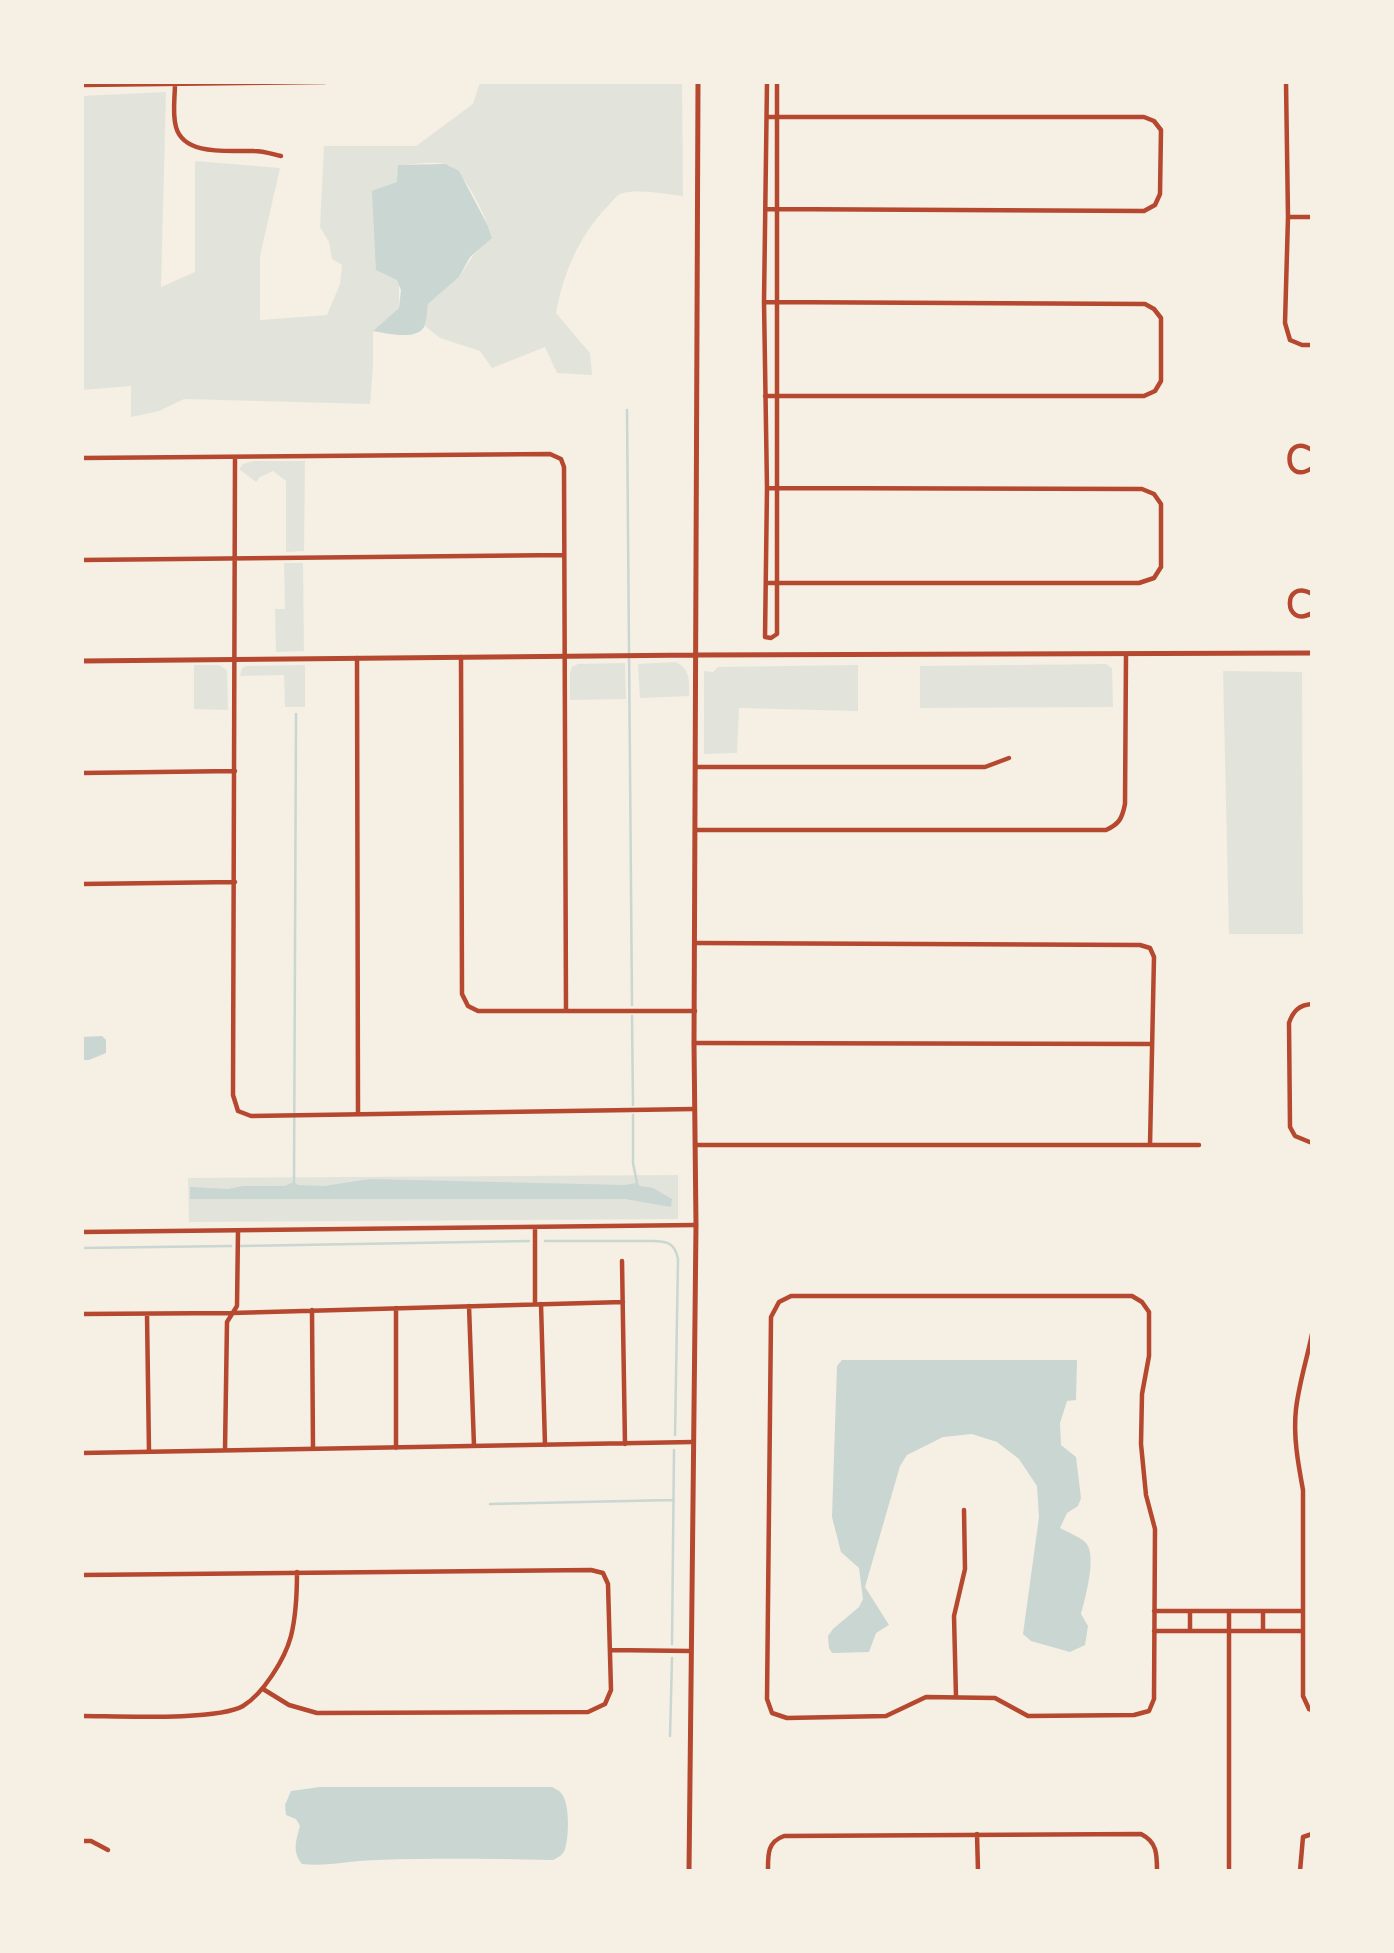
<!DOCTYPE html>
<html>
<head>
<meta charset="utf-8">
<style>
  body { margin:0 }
  #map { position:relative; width:1394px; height:1953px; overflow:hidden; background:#f6efe4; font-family:Commissioner,sans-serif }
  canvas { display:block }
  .frame { position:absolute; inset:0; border:84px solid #f6efe4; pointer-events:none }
</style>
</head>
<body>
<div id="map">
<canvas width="1394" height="1953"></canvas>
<div class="frame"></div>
</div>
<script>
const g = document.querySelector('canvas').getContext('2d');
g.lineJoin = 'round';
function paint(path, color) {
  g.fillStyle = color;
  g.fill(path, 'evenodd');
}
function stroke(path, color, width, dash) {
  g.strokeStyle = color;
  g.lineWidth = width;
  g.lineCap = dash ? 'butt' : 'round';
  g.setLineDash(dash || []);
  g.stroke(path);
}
const green = new Path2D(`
  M480 82H682L683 196C664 194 641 189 623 193 616 195 612 202 607 207 579 236 563 274 556 313L590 353 592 375 557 373 545 347 492 368 480 351 440 338 425 326 428 304 459 277 475 253 492 237C487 219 465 171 448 165 435 160 413 165 399 165V308L373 332V366L370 404 184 399 159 411 131 417V386L82 390V96L166 92 161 287 195 272V161L280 168 260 256V320L327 315 340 284 342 265 332 259 329 242 320 227 324 146H416L473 104Z
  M253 461H305L304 551 286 552V481L273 471 260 477 256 482 239 469 243 464Z
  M284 563H303L304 651 276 652 275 609H285Z
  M675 662C691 668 689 682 689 696L640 698 638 664Z
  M625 663 626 699 570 700V673L572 667 578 664Z
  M1106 664 1112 668 1113 707 920 708V666Z
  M194 665H219L227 670 228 710 194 709Z
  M305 665V707H285L284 675 240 676 242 668 246 666Z
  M858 665V711L739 708 737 753 704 754V671L713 672 718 667Z
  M1223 671 1302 672 1303 934H1229Z
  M678 1175V1219L189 1222 188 1178Z`);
const water = new Path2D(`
  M446 164 459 171 488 226 492 238 470 257 459 277 428 304C427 310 427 321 424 327 416 341 385 333 373 331L399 308 401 290 397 280 376 270 372 191 397 182 398 165Z
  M102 1036 106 1040V1053L89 1060H82V1037Z
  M370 1179 624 1185 637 1183 640 1186 653 1188 672 1199 671 1207 625 1199H190V1187L228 1189 243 1186H285L294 1182 298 1185 324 1186Z
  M842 1360H1077L1076 1400 1067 1401 1060 1423 1061 1445 1076 1457 1081 1498 1078 1506 1067 1513 1060 1528C1067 1532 1078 1536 1085 1542 1098 1553 1085 1599 1081 1614L1088 1626 1085 1645 1070 1652 1031 1641 1023 1634 1039 1517 1037 1486 1019 1459 997 1442 972 1434 943 1437 907 1455 900 1466 865 1587 889 1625 876 1633 869 1652 832 1653 829 1648 828 1636 833 1629 859 1607 863 1599 859 1568 841 1552 832 1517 837 1366Z
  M320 1787H552C555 1789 559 1790 561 1793 570 1802 569 1838 565 1849 563 1855 559 1857 553 1860 495 1859 437 1858 378 1860 353 1860 327 1867 302 1864 292 1852 296 1840 300 1826L296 1819 286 1815 285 1805 291 1791Z`);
const stream = new Path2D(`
  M627 410 632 1005
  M632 1016 633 1105
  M633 1115V1163L637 1183
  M294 1182 296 714
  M545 1241H652C667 1241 675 1243 678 1259L675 1435
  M241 1246 529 1241
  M82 1248 231 1246
  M490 1504 673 1500
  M672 1644 674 1450
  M670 1736 672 1658`);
const minor = new Path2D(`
  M767 82 764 302 767 488 765 637 771 638 777 634V82
  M1286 82 1288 217 1285 323 1290 340 1302 345H1312
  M175 83C175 98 172 113 176 127 184 157 231 150 254 151 263 151 272 154 281 156
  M82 85 325 82
  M766 209 1144 211 1155 205 1160 194 1161 130 1154 121 1144 117H767
  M1288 217H1312
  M764 302 1145 304 1154 309 1161 318V381L1155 391 1144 396H765
  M1312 450C1282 430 1282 488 1312 468
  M235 457 233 1095 238 1111 251 1116 694 1109
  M82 458 550 454 561 459 564 467 566 1011
  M82 560 564 555
  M766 583H1139L1154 578 1161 567V504L1154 494 1142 489 767 488
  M1312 594C1282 577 1283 630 1312 613
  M461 657 462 994 468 1006 478 1011H695
  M357 658 358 1114
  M696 767H985L1009 758
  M82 773 235 771
  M696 830H1106C1119 824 1122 819 1125 804L1126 654
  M82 884 235 882
  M696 943 1140 945 1150 948 1154 957 1150 1145
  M1312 1004C1299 1005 1293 1011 1289 1023L1290 1127 1295 1136 1312 1143
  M694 1043 1152 1044
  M695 1145H1199
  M82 1232 696 1225
  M622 1261 625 1444
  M791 1296H1132L1142 1302 1149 1312V1356L1142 1394 1141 1444 1146 1495 1155 1529 1154 1699 1149 1711 1134 1715 1028 1716 995 1698 926 1697 886 1716 787 1718 772 1713 767 1699 771 1317 779 1302Z
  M535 1304V1228
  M541 1304 545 1445
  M469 1306 474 1446
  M312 1310 313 1449
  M82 1314 232 1313 623 1302
  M147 1314 149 1452
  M1312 1334C1307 1359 1299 1383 1296 1409 1293 1436 1298 1463 1303 1490V1696L1309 1709 1312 1710
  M396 1448V1308
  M225 1450 227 1322 237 1306 238 1231
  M82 1453 693 1442
  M82 1575 591 1570 603 1573 608 1584 611 1690 605 1704 588 1712 317 1713 289 1705 263 1689
  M1154 1611H1303
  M1190 1630V1611
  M1263 1630V1611
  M1154 1631H1303
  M610 1650 690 1651
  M956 1697 954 1616 965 1569 964 1510
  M82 1716C116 1716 217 1721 243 1706 263 1694 285 1659 291 1636 296 1616 297 1593 297 1572
  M977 1834 978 1871
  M82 1841H91L108 1850
  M768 1871C768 1855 767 1842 784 1836L1141 1834C1157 1842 1157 1854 1157 1871
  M1229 1871V1611
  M1300 1871 1303 1837 1312 1834`);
const tertiary = new Path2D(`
  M82 661 696 655 1312 653
  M689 1871 696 1225 694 1043 698 82`);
paint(green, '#e2e4dc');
paint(water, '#c9d6d2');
stroke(stream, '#c9d6d2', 2.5);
stroke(minor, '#b5482f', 4.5);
stroke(tertiary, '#b5482f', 5);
</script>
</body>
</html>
